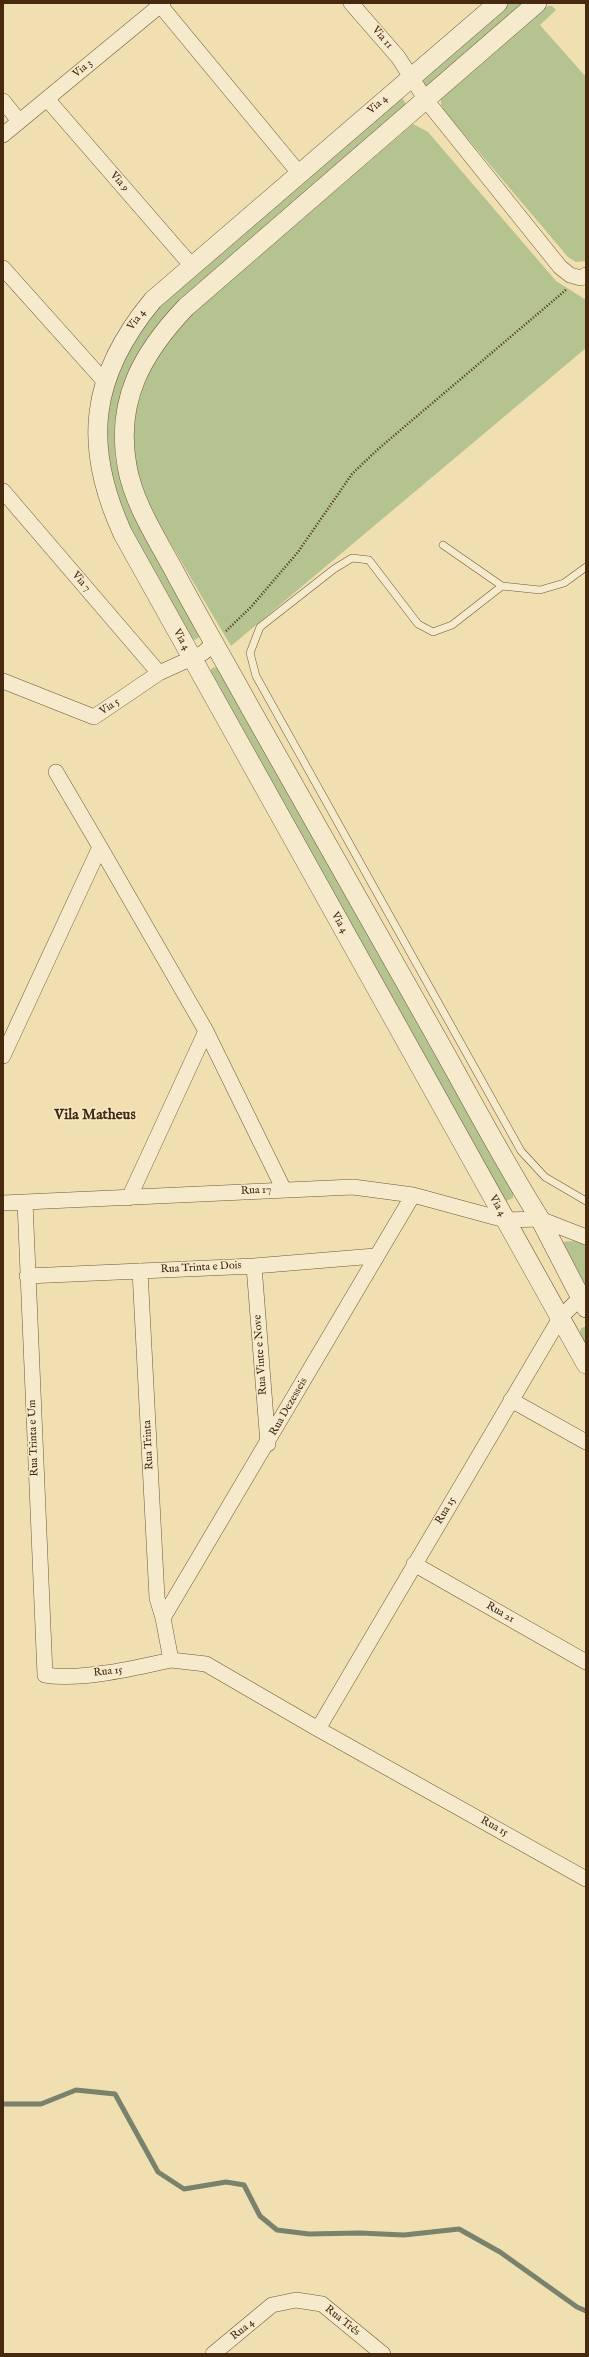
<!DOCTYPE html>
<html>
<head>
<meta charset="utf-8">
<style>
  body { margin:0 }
  #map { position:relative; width:589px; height:2357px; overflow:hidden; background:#efdfb1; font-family:"IM FELL English",serif }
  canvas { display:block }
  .frame { position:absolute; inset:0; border:4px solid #472910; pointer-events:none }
</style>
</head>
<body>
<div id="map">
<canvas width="589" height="2357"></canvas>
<div class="frame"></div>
</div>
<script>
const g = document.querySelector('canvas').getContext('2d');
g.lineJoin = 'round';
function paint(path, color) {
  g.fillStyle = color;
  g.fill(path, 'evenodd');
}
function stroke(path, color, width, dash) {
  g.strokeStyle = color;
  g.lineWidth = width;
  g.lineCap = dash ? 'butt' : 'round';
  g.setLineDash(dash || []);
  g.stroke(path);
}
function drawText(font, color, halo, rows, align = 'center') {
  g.font = font + ' "IM FELL English",serif';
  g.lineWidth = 3;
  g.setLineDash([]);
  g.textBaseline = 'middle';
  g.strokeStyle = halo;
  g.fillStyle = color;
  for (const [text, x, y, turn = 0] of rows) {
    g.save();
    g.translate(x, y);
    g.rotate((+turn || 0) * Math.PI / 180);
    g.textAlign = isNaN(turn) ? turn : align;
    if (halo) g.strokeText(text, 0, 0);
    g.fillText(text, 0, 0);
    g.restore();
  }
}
const green = new Path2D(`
  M509 3H525L426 88 422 83 423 78Z
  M548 6H552L556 10 540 25 586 77V261L576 262 568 257 446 113 441 105V99Z
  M402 98 407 105 168 313C133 351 111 398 115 451 115 465 121 479 126 492 145 542 172 586 198 633L199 637 195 640 190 638 121 511 105 455 107 413 118 368 153 313 399 99Z
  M413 124 428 132 556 281 586 300V348L231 646C213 616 195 585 177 554 164 532 151 510 142 486 118 427 145 367 184 321Z
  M217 667 513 1193V1198L506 1201 210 671 212 668Z
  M574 1241 586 1245V1291L559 1242Z
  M585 1327 586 1328V1348L579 1335 581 1328Z`);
const stream = new Path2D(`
  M3 2104H41L76 2090 115 2094 158 2172 184 2189 226 2182 244 2185 260 2216 277 2230 309 2234 360 2233 404 2235 459 2229 500 2252 577 2307 586 2311`);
const path = new Path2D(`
  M226 631 251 607 298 552 352 474 377 450 567 289`);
const service = new Path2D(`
  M443 545 502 586 540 590 564 583 586 567
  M502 586 452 625 433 632 418 624 369 560 352 558 334 569 260 627 250 653 256 676 521 1151 545 1177 586 1201`);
const minor = new Path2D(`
  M351 3 398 57 426 100 560 267 570 275 581 278 586 275
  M160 5 299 173
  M47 99 191 265
  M3 101 19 121
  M3 135 163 3
  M3 268 105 382
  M3 491 159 673
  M3 681 94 717 159 673 203 653 214 643
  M56 772 100 847
  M3 1056 100 847 206 1031 284 1190
  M129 1198 206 1031
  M25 1202 45 1675C79 1681 136 1668 171 1660
  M3 1203 353 1187 413 1195 505 1220 540 1219 586 1237
  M254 1266 268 1444
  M140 1271 157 1598 163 1618 171 1660 206 1664 318 1729
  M27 1276 254 1266 375 1256
  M580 1298 560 1318 318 1729 586 1879
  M511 1400 586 1442
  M414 1564 586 1662
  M163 1618 413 1195
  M213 2354 272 2305 296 2300 322 2304 383 2354`);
const tertiary = new Path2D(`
  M498 3 153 300C90 376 82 445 123 534L586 1364
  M537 3 186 307C143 352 115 400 127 466 133 501 154 534 171 565 197 614 225 662 252 711 313 818 373 926 434 1033 469 1095 502 1159 540 1219L586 1308`);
const streetNames = [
  ["Via 11",382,38,49],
  ["Via 3",83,69,-40],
  ["Via 4",378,105,-41],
  ["Via 9",119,182,49],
  ["Via 4",137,320,-53],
  ["Via 7",81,582,49],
  ["Via 4",181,640,61],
  ["Via 5",110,707,-34],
  ["Via 4",339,923,61],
  ["Rua 17",256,1191,-3],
  ["Via 4",497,1206,61],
  ["Rua Trinta e Dois",201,1268,-3],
  ["Rua Vinte e Nove",261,1355,-94],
  ["Rua Dezesseis",289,1407,-60],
  ["Rua Trinta e Um",34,1438,-92],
  ["Rua Trinta",149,1445,-93],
  ["Rua 15",446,1511,-59],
  ["Rua 21",500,1613,30],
  ["Rua 15",108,1672,-6],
  ["Rua 15",494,1827,29],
  ["Rua Três",342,2321,39],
  ["Rua 4",243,2330,-39]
];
const districtNames = [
  ["Vila Matheus",95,1116]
];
paint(green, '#b4c38f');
stroke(stream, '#79826d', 5);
stroke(service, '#715638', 8);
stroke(minor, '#715638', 16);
stroke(tertiary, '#715638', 20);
stroke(path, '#472910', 2.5, [1, 2]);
stroke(service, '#f5eacc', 7);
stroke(minor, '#f5eacc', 15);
stroke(tertiary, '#f5eacc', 19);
drawText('11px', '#472910', '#f5eacc', streetNames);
drawText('bold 15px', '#472910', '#f5eacc', districtNames);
</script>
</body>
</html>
